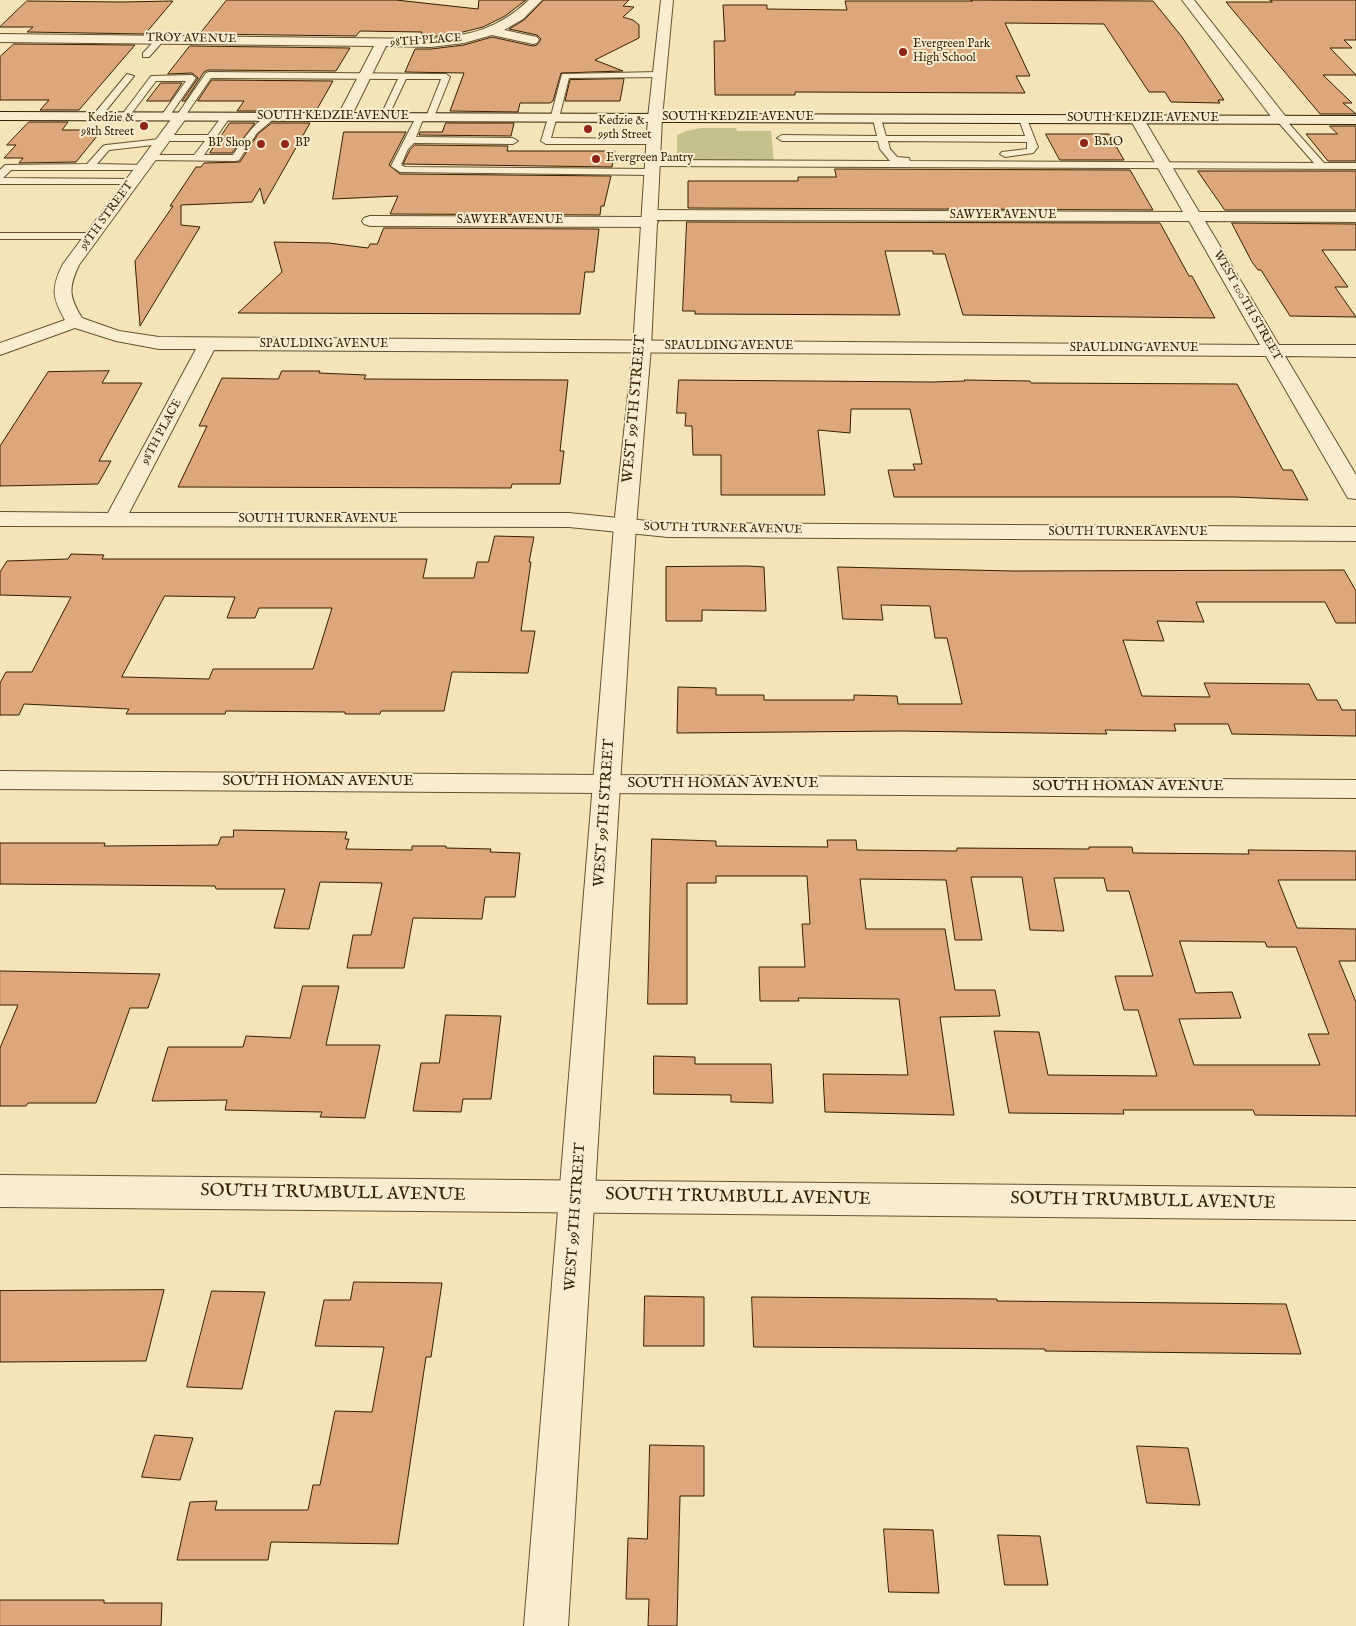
<!DOCTYPE html>
<html>
<head>
<meta charset="utf-8">
<style>
  body { margin:0 }
  canvas { display:block; background:#f5e4b8 }
</style>
</head>
<body>
<canvas width="1356" height="1626"></canvas>
<script>
const g = document.querySelector('canvas').getContext('2d');
g.lineJoin = 'round';
function paint(path, color) {
  g.fillStyle = color;
  g.fill(path, 'evenodd');
}
function stroke(path, color, width, dash) {
  g.strokeStyle = color;
  g.lineWidth = width;
  g.lineCap = dash ? 'butt' : 'round';
  g.setLineDash(dash || []);
  g.stroke(path);
}
function drawText(font, color, halo, rows, align = 'center') {
  g.font = font + ' "IM FELL English",serif';
  g.lineWidth = 4;
  g.setLineDash([]);
  g.textBaseline = 'middle';
  g.strokeStyle = halo;
  g.fillStyle = color;
  for (const [text, x, y, turn = 0] of rows) {
    g.save();
    g.translate(x, y);
    g.rotate((+turn || 0) * Math.PI / 180);
    g.textAlign = isNaN(turn) ? turn : align;
    if (halo) g.strokeText(text, 0, 0);
    g.fillText(text, 0, 0);
    g.restore();
  }
}
const green = new Path2D(`
  M701 128H736L737 131H771L774 162 677 161V135L686 131Z`);
const building = new Path2D(`
  M227 0H396L478 9 479 0H526L505 16 483 27 459 33 431 37H420L422 32 360 31 356 36 200 34Z
  M544 0H629L623 6 634 7 623 17 633 20 639 25V38L595 60 623 71 561 73 553 101 550 103H520L518 112 450 111 464 73 405 72 415 49H431L464 45 492 37 533 46 537 45 541 39 537 35 509 29 524 20Z
  M971 0 1153 1 1182 37 1224 100H1218L1220 103 1171 102 1165 92H1149L1104 24 1005 23 1030 76H1016L1025 93 795 92V95H715L714 41H725L723 5H767V9L847 10 845 1H972Z
  M1270 0H1356V40H1344L1352 48H1330L1356 75H1323L1352 103H1343L1356 114H1320L1226 2H1272Z
  M27 1 122 2 173 1 145 34 27 32 33 27H0Z
  M14 44 135 45 79 110H40L49 100H0V57Z
  M190 46 350 48 336 71 208 70 204 72 185 101H182L198 78 192 73 168 74Z
  M624 79 620 101H565L570 80Z
  M212 80 333 81 316 111H237L244 101H198Z
  M161 83H182L170 101H147Z
  M29 122H68L62 130H102L76 162 19 163 23 158H4L16 145H7Z
  M230 123H255L232 153H210Z
  M272 123H310L264 204 260 188 252 202 181 205V225L200 227 140 326 135 261 173 206H170L196 167H201L204 163 240 162 258 134Z
  M446 123H514L511 136 419 135 420 132H442Z
  M1330 126H1356V161H1328L1306 134H1337Z
  M344 132H406L389 165 400 174 611 176 604 206H601L600 215 390 214 398 196 333 199Z
  M1046 134H1109L1124 160H1060Z
  M415 145 508 146 507 151H615L612 167 403 164 410 150Z
  M835 169 1130 170 1153 210 688 208V181H798V177H836Z
  M1198 171H1356V210H1225Z
  M687 222 1160 223 1189 276H1192L1215 318 963 315 945 254H933V251H885L900 315 695 314V311H683Z
  M1232 223 1356 224V250H1322L1348 287H1335L1356 317 1290 316 1261 270H1258L1252 262Z
  M384 228 599 229 594 272H585L580 314 238 313 282 272 274 242 329 243 368 248 370 244H377Z
  M109 371 102 383H142L99 461H111L98 484 0 486V446L48 372Z
  M282 371H320L319 373 366 375 364 379 568 380 560 451H564L560 484H512L511 488 178 487 207 426H199L222 378 278 379Z
  M679 380 932 382 965 381 964 380 1030 381 1031 383 1237 384 1283 470H1292L1308 500 1234 497H894L888 470H915L913 464H922L910 409H851L850 433 818 430 825 495H721V455H693L692 426H685L686 413H677Z
  M495 536 534 537 529 562H531L521 631H535L528 673 452 672 444 711H381L380 714H345V712L226 711 225 714H126L129 709 24 704 19 715H0V683L6 672H32L71 597 0 595V572L7 561 68 559 71 554 104 555 102 559H427L423 578H474L477 562H488ZM165 596 235 597 227 618H255L259 608H332L313 669H213L209 679 122 677Z
  M748 566 764 567 766 611 702 610V621H666V567Z
  M838 567 1013 571 1344 570 1356 591V623H1336L1325 602H1196L1204 622 1157 621 1164 641 1123 640 1142 696 1210 697 1204 683 1309 684 1317 700H1337L1342 710H1356V736L1232 734 1228 724H1174L1176 731 1105 730 1107 734 902 731 677 733 678 687 716 688V695H764V700H854V695L897 696 898 704H962L947 638H935L930 606 881 605 883 620 843 619Z
  M234 830 347 832 345 839H349L346 849 412 850V846H446V848L491 849 490 852 520 853 515 897H485L482 919 413 918 404 968H347L353 935H371L382 883 320 882 309 929 274 928 285 889H216L215 886 0 884V843H105L104 846 218 845 221 837H233Z
  M652 839 716 841V846L828 847 827 840H856L857 850 957 851V848L1089 849V847H1132L1133 853 1249 854 1248 850 1356 851V880H1278L1297 928 1356 929V961H1339L1356 1002V1116L1255 1115 1253 1110H1123L1124 1114 1009 1113 994 1031 1039 1032 1048 1075 1157 1076 1138 1010H1124L1115 976H1153L1129 891H1107L1104 878H1054L1064 931 1030 930 1022 877H971L982 940H955L946 880 860 879 866 929H945L955 990H995L1000 1016 940 1017 954 1115 825 1112 823 1074 908 1075 899 999 798 998 799 1001H760L759 967H805L802 924H810L807 876H716V883H687V1004H648ZM1180 941 1265 942 1267 947H1296L1329 1034H1308L1320 1065H1194L1179 1019 1241 1018 1232 992 1196 993Z
  M0 971 160 974 148 1008H130L96 1103H28L26 1106H0V1048L18 1005H0Z
  M303 986H339L326 1045H380L365 1118 320 1117 322 1112 225 1110 227 1100 152 1101 168 1047H243L246 1036 290 1038Z
  M446 1015 501 1016 491 1099H463L461 1112 413 1111 421 1063H439Z
  M654 1056 695 1057V1064H771L773 1103 731 1102V1095L654 1094Z
  M354 1282 442 1283 431 1357H426L398 1544 271 1542 268 1560H177L190 1502 217 1501 215 1510H308L313 1485H320L335 1411 372 1412 384 1347 315 1346 324 1300H350Z
  M164 1290 146 1361 0 1362V1291Z
  M212 1291 265 1292 242 1389 187 1387Z
  M645 1296 704 1297V1346H644Z
  M752 1297 997 1299V1301L1286 1304 1301 1354 1045 1351V1349L754 1347Z
  M155 1435 193 1438 180 1480 142 1477Z
  M650 1445 704 1446V1496H680L677 1626H648L649 1599H626L628 1538 647 1539Z
  M1137 1446 1188 1448 1200 1505 1147 1503Z
  M884 1529 933 1530 939 1593 889 1592Z
  M998 1535 1040 1536 1048 1585H1005Z
  M0 1600H104V1603H162L161 1626H0Z`);
const service = new Path2D(`
  M158 37 165 39 149 57H143V53Z
  M209 72 446 74 450 77 434 117 430 120 426 117 441 79H406L388 117 384 120 380 117 398 79 211 78 183 119H177V115L206 73Z
  M659 72 663 75 662 77 569 78 559 118 556 120 551 138 654 139 659 142 657 144H546L541 141 548 118 551 116 562 74Z
  M127 74 134 76 100 118H94V114Z
  M192 75 196 78 168 118H162L161 116 186 81H156L128 118H122L121 116 151 76Z
  M226 114 230 117 204 155H233C241 143 259 113 275 115L276 117 257 133 239 160 236 161 147 160V156L150 155H194L205 141H166L162 144 109 150 97 164 145 165V169L142 170H11L3 178 132 179 135 180V184H0V170L5 165 87 164 103 146 106 145 160 139 164 135H208L223 115Z
  M420 114 424 117 416 137 513 138 518 141 513 144 414 143 408 149 401 165 405 167 652 169 657 172 652 175 400 172 391 166 416 117Z
  M877 116 881 119 886 136H1025L1019 119 1023 116 1027 119 1038 147 1033 153 1005 157 1000 154 1002 152 1027 149V142L888 141 890 149 897 157 909 158 910 161 1314 163 1278 122V118H1284L1324 163H1356V169L653 166 648 163 653 160 890 161 880 149 878 141H782L777 138 782 135 877 136 873 119Z
  M0 233H91L96 236 91 239H0Z`);
const minor = new Path2D(`
  M529 0H542L523 19 504 30 537 37 539 40 537 43 533 44 492 35 464 43 431 47 386 46 351 117 344 121 337 117 374 46 0 42V34L431 39C472 35 498 29 529 0Z
  M1182 0H1194L1286 117 1288 120 1286 123H1276Z
  M180 113 187 117 79 265C68 288 69 297 82 318L119 331 159 337 1260 345 1189 221 656 220 658 222 656 225 650 227 370 226 364 224 362 221 364 218 370 216 644 217 642 215 644 212 650 210 1183 212 1130 119 1137 115 1142 116 1199 212H1356V222L1205 221 1279 345H1356V357L1285 356 1356 475V499L1348 498 1345 493 1266 356 214 350 129 513H569L668 523 1356 527V541L668 537 569 527 0 526V512L108 513 196 349H159L116 341 75 328 0 355V343L65 320C52 297 51 288 63 264L175 114Z
  M0 771 1356 780V798L0 789Z
  M0 1175 1356 1188V1220L0 1207Z`);
const tertiary = new Path2D(`
  M661 0H673L662 118 651 347 636 526 568 1626H524L614 526 633 347 648 118Z`);
const secondary = new Path2D(`
  M0 112 1356 116V124L0 120Z`);
const markers = [
  [903,52,5,"#8f2418"],
  [144,126,5,"#8f2418"],
  [588,129,5,"#8f2418"],
  [1084,143,5,"#8f2418"],
  [261,144,5,"#8f2418"],
  [285,144,5,"#8f2418"],
  [596,159,5,"#8f2418"]
];
const farStreetnames = [
  ["TROY AVENUE",191,39,1],
  ["98TH PLACE",426,41,-4],
  ["SOUTH KEDZIE AVENUE",333,117],
  ["SOUTH KEDZIE AVENUE",738,118],
  ["SOUTH KEDZIE AVENUE",1143,119],
  ["98TH STREET",107,216,-54],
  ["SAWYER AVENUE",1003,216],
  ["SAWYER AVENUE",510,221],
  ["WEST 100TH STREET",1247,306,60],
  ["SPAULDING AVENUE",324,345],
  ["SPAULDING AVENUE",729,347],
  ["SPAULDING AVENUE",1134,349],
  ["98TH PLACE",162,432,-62],
  ["SOUTH TURNER AVENUE",318,520],
  ["SOUTH TURNER AVENUE",723,529,1],
  ["SOUTH TURNER AVENUE",1128,533]
];
const farPoinames = [
  ["Evergreen Park",913,45],
  ["High School",913,59],
  ["Kedzie &",134,119,"right"],
  ["98th Street",134,133,"right"],
  ["Kedzie &",598,122],
  ["99th Street",598,136],
  ["BMO",1094,143],
  ["BP Shop",251,144,"right"],
  ["BP",295,144],
  ["Evergreen Pantry",606,159]
];
const streetNames = [
  ["WEST 99TH STREET",635,409,-85],
  ["SOUTH HOMAN AVENUE",318,782],
  ["SOUTH HOMAN AVENUE",723,784],
  ["SOUTH HOMAN AVENUE",1128,787],
  ["WEST 99TH STREET",605,813,-86],
  ["WEST 99TH STREET",576,1217,-86]
];
const nearStreetnames = [
  ["SOUTH TRUMBULL AVENUE",333,1194,1],
  ["SOUTH TRUMBULL AVENUE",738,1198,1],
  ["SOUTH TRUMBULL AVENUE",1143,1202,1]
];
paint(green, '#c3c28a');
paint(building, '#dda67b');
stroke(building, '#341f00', 1);
stroke(service, '#64502e', 2);
stroke(minor, '#64502e', 2);
stroke(tertiary, '#64502e', 2);
stroke(secondary, '#341f00', 2);
paint(service, '#f8edd1');
paint(minor, '#f8edd1');
paint(tertiary, '#f8edd1');
paint(secondary, '#f8edd1');
for (const [x, y, r, color] of markers) {
  const dot = new Path2D();
  dot.arc(x, y, r, 0, 2 * Math.PI);
  g.fillStyle = color;
  g.fill(dot);
  stroke(dot, '#f8edd1', 2);
}
drawText('12px', '#341f00', '#f8edd1', farStreetnames);
drawText('12px', '#341f00', '#f8edd1', farPoinames, 'left');
drawText('15px', '#341f00', '#f8edd1', streetNames);
drawText('18px', '#341f00', '#f8edd1', nearStreetnames);
</script>
</body>
</html>
